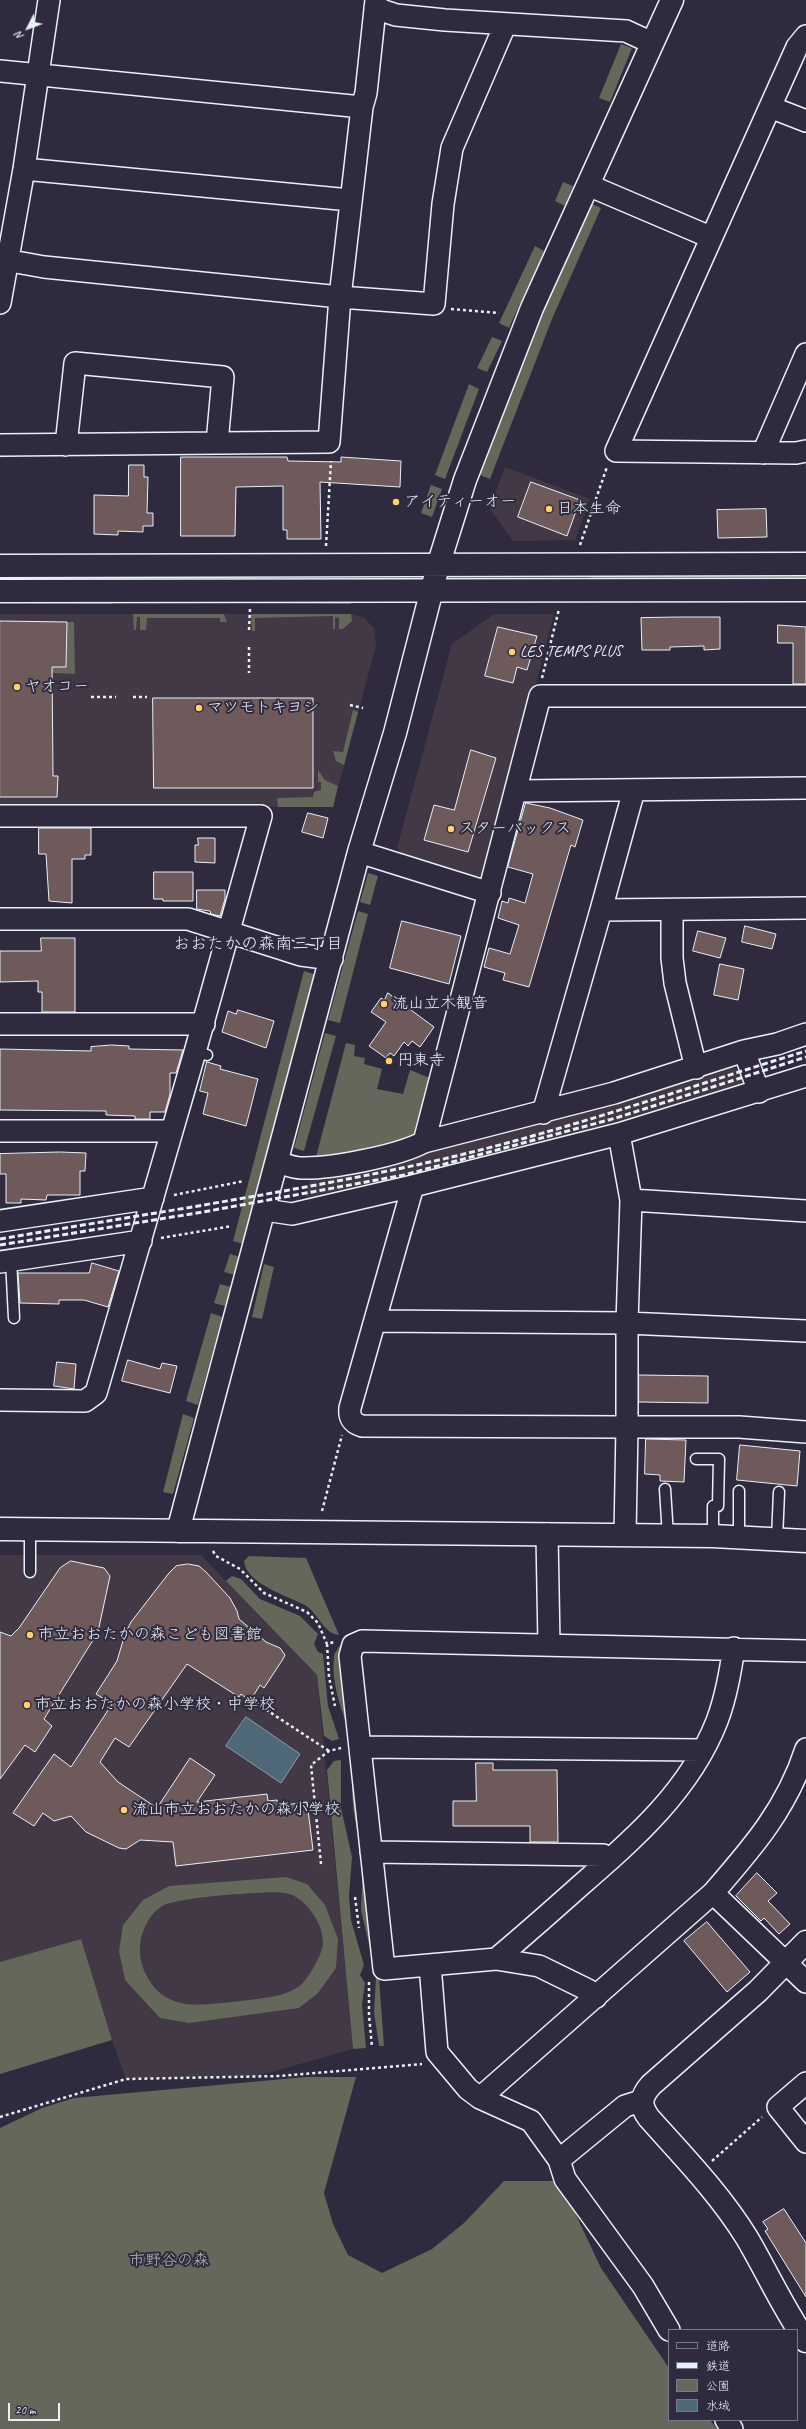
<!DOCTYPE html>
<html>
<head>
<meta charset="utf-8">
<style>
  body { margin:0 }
  #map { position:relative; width:806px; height:2429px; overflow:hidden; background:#2f2a3d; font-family:Caveat,"Klee One",sans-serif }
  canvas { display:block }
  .legend { position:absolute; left:668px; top:2329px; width:130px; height:92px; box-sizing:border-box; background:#2f2a3d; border:1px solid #797a88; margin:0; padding:5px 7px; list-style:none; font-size:12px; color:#e8f1f8 }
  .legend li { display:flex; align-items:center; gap:8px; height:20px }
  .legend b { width:20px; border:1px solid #797a88 }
  .north { position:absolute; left:8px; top:8px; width:40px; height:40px; -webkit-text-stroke:3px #2f2a3d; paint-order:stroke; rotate:228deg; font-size:11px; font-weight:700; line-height:16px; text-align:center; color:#e8f1f8 }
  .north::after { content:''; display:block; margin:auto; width:14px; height:18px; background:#e8f1f8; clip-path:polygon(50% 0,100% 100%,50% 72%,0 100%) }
  .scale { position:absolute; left:8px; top:2403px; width:52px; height:18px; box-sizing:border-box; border:2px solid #e8f1f8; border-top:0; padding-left:5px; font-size:12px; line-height:14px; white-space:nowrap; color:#e8f1f8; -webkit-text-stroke:3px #2f2a3d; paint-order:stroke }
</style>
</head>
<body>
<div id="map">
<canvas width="806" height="2429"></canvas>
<ul class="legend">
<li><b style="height:5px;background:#2f2a3d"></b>道路</li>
<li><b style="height:5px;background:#e8f1f8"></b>鉄道</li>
<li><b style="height:11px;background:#646759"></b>公園</li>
<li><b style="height:11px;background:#4e6877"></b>水域</li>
</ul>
<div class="north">N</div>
<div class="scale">20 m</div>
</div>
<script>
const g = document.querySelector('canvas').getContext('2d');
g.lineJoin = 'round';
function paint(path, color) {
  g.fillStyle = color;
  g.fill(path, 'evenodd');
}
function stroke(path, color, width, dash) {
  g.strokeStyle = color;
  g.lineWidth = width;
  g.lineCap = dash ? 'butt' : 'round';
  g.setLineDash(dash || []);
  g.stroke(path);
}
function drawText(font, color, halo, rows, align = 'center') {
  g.font = font + ' Caveat,"Klee One",sans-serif';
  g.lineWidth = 4;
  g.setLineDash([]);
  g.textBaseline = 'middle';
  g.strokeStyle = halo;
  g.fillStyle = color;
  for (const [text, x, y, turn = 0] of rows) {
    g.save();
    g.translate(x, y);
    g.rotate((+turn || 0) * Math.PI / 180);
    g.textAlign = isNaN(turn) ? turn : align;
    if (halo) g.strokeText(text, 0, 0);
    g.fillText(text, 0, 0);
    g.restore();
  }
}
const built = new Path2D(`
  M505 467 590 499 575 540 513 541 490 509Z
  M0 614H351L363 617 374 628 376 646 333 807H0Z
  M494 614H554L487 874 479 878 402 856 397 848 452 644Z
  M730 1066 739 1070 743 1081 738 1089 655 1116 303 1206 311 1174 352 1170 473 1141Z
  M0 1555H201L317 1675 353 2049 258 2076 126 2079 109 2032 81 1939 0 1962Z`);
const green = new Path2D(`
  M621 44 632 48 610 102 599 98Z
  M563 182 573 186 565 206 555 201Z
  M592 204 601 208 552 319 490 479 480 475 543 312Z
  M535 246 544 251 509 328 499 323Z
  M492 337 502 341 487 372 477 368Z
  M469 384 479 389 445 479 435 475Z
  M431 485 442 489 432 517 421 513Z
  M0 573 215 574 260 578V583H0Z
  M806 573V581L616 580 554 574Z
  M0 600H112V604L0 603Z
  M248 600 351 601V604L248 603Z
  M133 614H224L227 622H220V618H147L146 630H140V617H137L136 630H134Z
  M251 614H351L352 621 343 629H339V618L335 617V629H333V616L255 618V631H252Z
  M67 622H74L75 674 52 673V667H66Z
  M353 710 358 712 344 765 336 761 333 751 343 752Z
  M318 770 325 780 338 786 333 807H278L277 798 313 797 314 792 321 790V782H318Z
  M368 873 378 876 370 905 360 902Z
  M358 911 368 914 340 1023 328 1020Z
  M304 971 316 975 244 1244 233 1241Z
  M325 1033 336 1036 304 1151 294 1148Z
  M346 1043 355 1045 354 1056 365 1058 364 1064 382 1069 377 1089 403 1094 410 1070 432 1079 418 1133 410 1139 348 1154 316 1157Z
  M230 1254 240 1257 235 1275 224 1272Z
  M264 1264 274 1267 262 1319 252 1317Z
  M220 1284 231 1287 225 1306 214 1303Z
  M211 1313 222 1317 198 1405 186 1401Z
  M183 1414 194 1418 173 1494 163 1492Z
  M249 1556 306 1558 339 1635C324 1634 317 1612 305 1605 289 1597 245 1583 244 1561Z
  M232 1576 241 1579 260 1599 300 1616 318 1634 314 1644 318 1652 323 1654 328 1706 339 1739 332 1741 324 1736 317 1675 226 1581Z
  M339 1646H342L351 1736C342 1711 331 1684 334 1657 334 1652 338 1650 339 1646Z
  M353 1756 361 1843C351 1813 351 1787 353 1756Z
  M341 1760V1808L352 1857 349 1896 351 1920 364 1965 360 1975 365 1983 362 2005 366 2048 353 2049 327 1770 334 1761Z
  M363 1862 373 1961 361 1910Z
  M286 1877 307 1884 325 1905 338 1939 336 1968 318 1993 299 2008 189 2023 160 2018 125 1980 119 1951 123 1925 143 1900 169 1886ZM255 1893C268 1893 284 1890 296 1897 310 1905 323 1926 323 1942 323 1954 309 1977 301 1985 296 1989 285 1994 279 1995 264 1999 199 2007 186 2004 172 2002 159 1995 151 1983 141 1968 138 1955 141 1938 144 1926 151 1913 162 1906 176 1898 236 1894 255 1893Z
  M81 1939 112 2040 0 2074V1962Z
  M376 1978H379L384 2046H379L374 2012Z
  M306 2077H356L324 2193 333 2224 348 2255 382 2273 432 2249 464 2223 504 2181H560L601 2268 669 2368V2420H710L717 2429H0V2128L42 2108 74 2098Z`);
const water = new Path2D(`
  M246 1717 300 1754 281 1783 226 1746Z`);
const building = new Path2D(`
  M181 457H287L288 461 341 462V457L401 461 400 487 320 482 321 539H287V530H283V486L236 487 235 536H181Z
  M129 465H144V477H148L147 513H153V526H143V532L118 531V535L94 534V495L128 496Z
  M531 482 580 500 567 536 518 517Z
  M766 509 767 537 718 538 717 510Z
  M680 617H720V649L704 650V646L670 647V650H642L641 618Z
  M0 621 67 622 66 667H52L53 776H58L57 797H0Z
  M778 625 806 627V684H793V643H778Z
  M498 627 537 636 527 670 517 667 513 683 485 676Z
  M153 698H313V788H154Z
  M471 750 496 758 468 852 424 840 434 805 454 810Z
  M526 803 550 808 583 820 575 847 571 845 529 987 503 980 505 973 484 967 489 948 510 954 519 925 498 918 502 901 508 903 509 898 525 903 533 874 508 867Z
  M308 813 328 818 323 838 302 832Z
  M39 828H91V855H85V859H72V903L49 901 46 854H39Z
  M198 838H215V863L195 862V845H198Z
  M154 872H193V901H163V899H154Z
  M197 890H225V899L220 916 211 914 210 911 197 909Z
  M402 921 461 936 449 984 390 968Z
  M745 926 776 934 772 949 742 942Z
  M698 931 726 938 720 958 693 951Z
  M41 938H75V1012H42V992H38V981L0 982V951H41Z
  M720 964 744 969 738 1000 714 995Z
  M388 993 434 1027 420 1047 412 1041 408 1046 404 1042 394 1056 390 1053 386 1058 369 1046 386 1022 371 1012 381 998 384 1000Z
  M238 1010 274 1021 266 1048 222 1032 228 1011 236 1014Z
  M112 1045 129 1046V1049L183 1050 176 1073H170V1094L165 1112H150V1119H135V1116L106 1115V1111L0 1110V1049L91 1051V1047Z
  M207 1062 221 1066 220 1069 258 1079 246 1126 203 1114 208 1093 200 1091Z
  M60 1152 86 1153 85 1171H80V1195H47L46 1200 21 1199V1203H6V1174H0V1154Z
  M92 1263 119 1271 108 1307 84 1300H59V1304L20 1303 18 1273H89Z
  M128 1360 160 1369 162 1363 177 1366 170 1393 122 1381Z
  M57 1362 76 1364 74 1389 54 1386Z
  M639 1375 708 1376V1403L639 1402Z
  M646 1439 686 1440 684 1482 660 1481V1475L645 1474Z
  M740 1445 800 1451 797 1486 737 1480Z
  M71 1561 104 1568 110 1576 98 1632 44 1719 52 1726 35 1752 25 1745 0 1779V1632L11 1636 19 1628 60 1568Z
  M188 1564 199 1566 206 1572 230 1598 237 1611 239 1619 266 1642 280 1648 285 1655 283 1659 264 1688 260 1685 250 1701 241 1694 239 1697 187 1664 129 1747 115 1738 100 1762 118 1782 157 1808 190 1758 215 1775 197 1802 267 1794 268 1801 277 1800 278 1806 307 1802 313 1850 176 1866 173 1842 140 1840 126 1849 119 1848 86 1832 71 1816 54 1821 43 1813 34 1826 13 1813 54 1754 71 1767 112 1704 96 1694 117 1661 125 1634 131 1622 169 1573 176 1566Z
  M476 1763H493V1770H557L558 1842H530V1826H453V1801H476Z
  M757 1873 777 1893 768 1901 790 1924 779 1934 764 1918 761 1921 736 1896Z
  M707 1922 750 1972 727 1992 684 1941Z
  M784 2209 806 2243V2297L765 2231 768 2229 763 2222Z`);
const path = new Path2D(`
  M451 309 499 313
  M580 545 607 467
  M326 546 331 461
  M249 630 250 609
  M249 647V673
  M542 678 559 609
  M91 697H116
  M133 697H147
  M350 705 363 708
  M174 1195 244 1181
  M161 1238 232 1226
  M322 1511 342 1435
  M213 1551 216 1556 240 1569 264 1593 307 1612 318 1623 327 1644 334 1642
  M327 1644 329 1677 335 1706
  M256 1703 329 1751
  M321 1864 311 1765 329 1751 341 1748
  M355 1897 359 1928
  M369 1982V2015L372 2047
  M0 2117 126 2079 280 2076 422 2064
  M712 2161 762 2117`);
const service = new Path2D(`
  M195 1052 207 1055
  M11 1260 14 1318
  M696 1459H719L718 1506H713V1536
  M665 1489 668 1536
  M30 1529V1572
  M739 1536V1491
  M777 1539 779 1492`);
const minor = new Path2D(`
  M375 8 396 15 445 20 626 31 652 43
  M806 36 797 47 770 107 616 451 796 453 806 451
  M0 71 362 107 340 297 329 442 0 445
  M362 107 366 93 376 0
  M770 107 806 121
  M24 169 350 200
  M588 185 710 237
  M0 259 44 267 340 297 434 304 443 204 452 148 505 25
  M0 303 24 169 49 0
  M66 445 75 363 223 377 217 443
  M763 453 806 354
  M806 696H540L424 1142 614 1093 744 1051 777 1044 806 1034
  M516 791 806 788
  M0 816H261L195 1052 96 1393 85 1401 0 1400
  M359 852 490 893
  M601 910 634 790
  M672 910V958L675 983 696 1068
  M0 919H188L301 955 332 959
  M0 1024H204
  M744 1051 759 1092
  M543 1113 601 910 806 908
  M0 1131H172
  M619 1134 631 1200 627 1323V1427H739L806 1432
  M277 1162C284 1164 293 1168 301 1168 330 1169 398 1156 424 1142
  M631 1200 806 1211
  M265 1210 292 1214 413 1186
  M0 1221 153 1198
  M0 1262 141 1241
  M375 1321 627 1323 806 1331
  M547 1534 549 1645
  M625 1535 627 1427 362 1426C352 1423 349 1417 350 1408L413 1186 619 1134 806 1076
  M360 1747 702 1750
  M371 1852 603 1855 608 1861
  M713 1893C753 1847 787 1808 806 1749
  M496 1959C525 1935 553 1910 581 1885 635 1838 690 1790 717 1721 726 1697 730 1673 734 1648
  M430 1965 437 2052 468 2089 480 2098
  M596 1997 588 1990 539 1966 496 1959 384 1969 350 1656 353 1645 362 1641 806 1651
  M806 2083 778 2107 806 2142
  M641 2101 625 2106 559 2160 565 2179 643 2286 669 2330
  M559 2160 531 2121 480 2098 713 1893 806 1982
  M726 2420 732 2429`);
const tertiary = new Path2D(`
  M0 566 806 564
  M0 591 806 590
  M0 1529 713 1536 806 1541
  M178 1531 359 852 395 733 438 566 465 480 532 308 672 0
  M806 1942 758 1991 651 2085C641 2096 639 2105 649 2118 683 2156 720 2194 747 2238 767 2272 783 2308 806 2341`);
const rail = new Path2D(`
  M0 1239C134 1216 269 1196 402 1168 540 1140 672 1092 806 1051
  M0 1245 203 1212 404 1175 616 1118 806 1057`);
const markers = [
  [396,502,4,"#ffd166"],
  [549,509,4,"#ffd166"],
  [512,652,4,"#ffd166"],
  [17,687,4,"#ffd166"],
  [199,708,4,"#ffd166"],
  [451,829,4,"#ffd166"],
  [384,1004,4,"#ffd166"],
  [389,1061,4,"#ffd166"],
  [30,1635,4,"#ffd166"],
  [27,1705,4,"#ffd166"],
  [124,1810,4,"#ffd166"]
];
const poiNames = [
  ["アイティーオー",404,502],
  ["日本生命",557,509],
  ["LES TEMPS PLUS",520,652],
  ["ヤオコー",25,687],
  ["マツモトキヨシ",207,708],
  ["スターバックス",459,829],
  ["流山立木観音",392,1004],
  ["円東寺",397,1061],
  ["市立おおたかの森こども図書館",38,1635],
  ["市立おおたかの森小学校・中学校",35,1705],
  ["流山市立おおたかの森小学校",132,1810]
];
const parkNames = [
  ["市野谷の森",169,2261]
];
const neighbourhoodNames = [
  ["おおたかの森南三丁目",258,945]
];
paint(built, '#423846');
paint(green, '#646759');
paint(water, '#4e6877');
stroke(water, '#8c9fab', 1);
paint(building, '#6e5a5b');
stroke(building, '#e8f1f8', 1);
stroke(service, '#e8f1f8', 13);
stroke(minor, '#e8f1f8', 24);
stroke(tertiary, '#e8f1f8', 25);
stroke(path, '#e8f1f8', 2.5, [3, 3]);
stroke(service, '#2f2a3d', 10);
stroke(minor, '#2f2a3d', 21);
stroke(tertiary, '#2f2a3d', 22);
stroke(rail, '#e8f1f8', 3, [6, 3]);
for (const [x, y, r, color] of markers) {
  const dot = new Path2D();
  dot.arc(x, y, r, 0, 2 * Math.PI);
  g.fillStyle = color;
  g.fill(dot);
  stroke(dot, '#2f2a3d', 1.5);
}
drawText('16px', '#e8f1f8', '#2f2a3d', poiNames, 'left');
drawText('16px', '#b3bab8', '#2f2a3d', parkNames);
drawText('17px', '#e8f1f8', '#2f2a3d', neighbourhoodNames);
</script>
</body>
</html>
